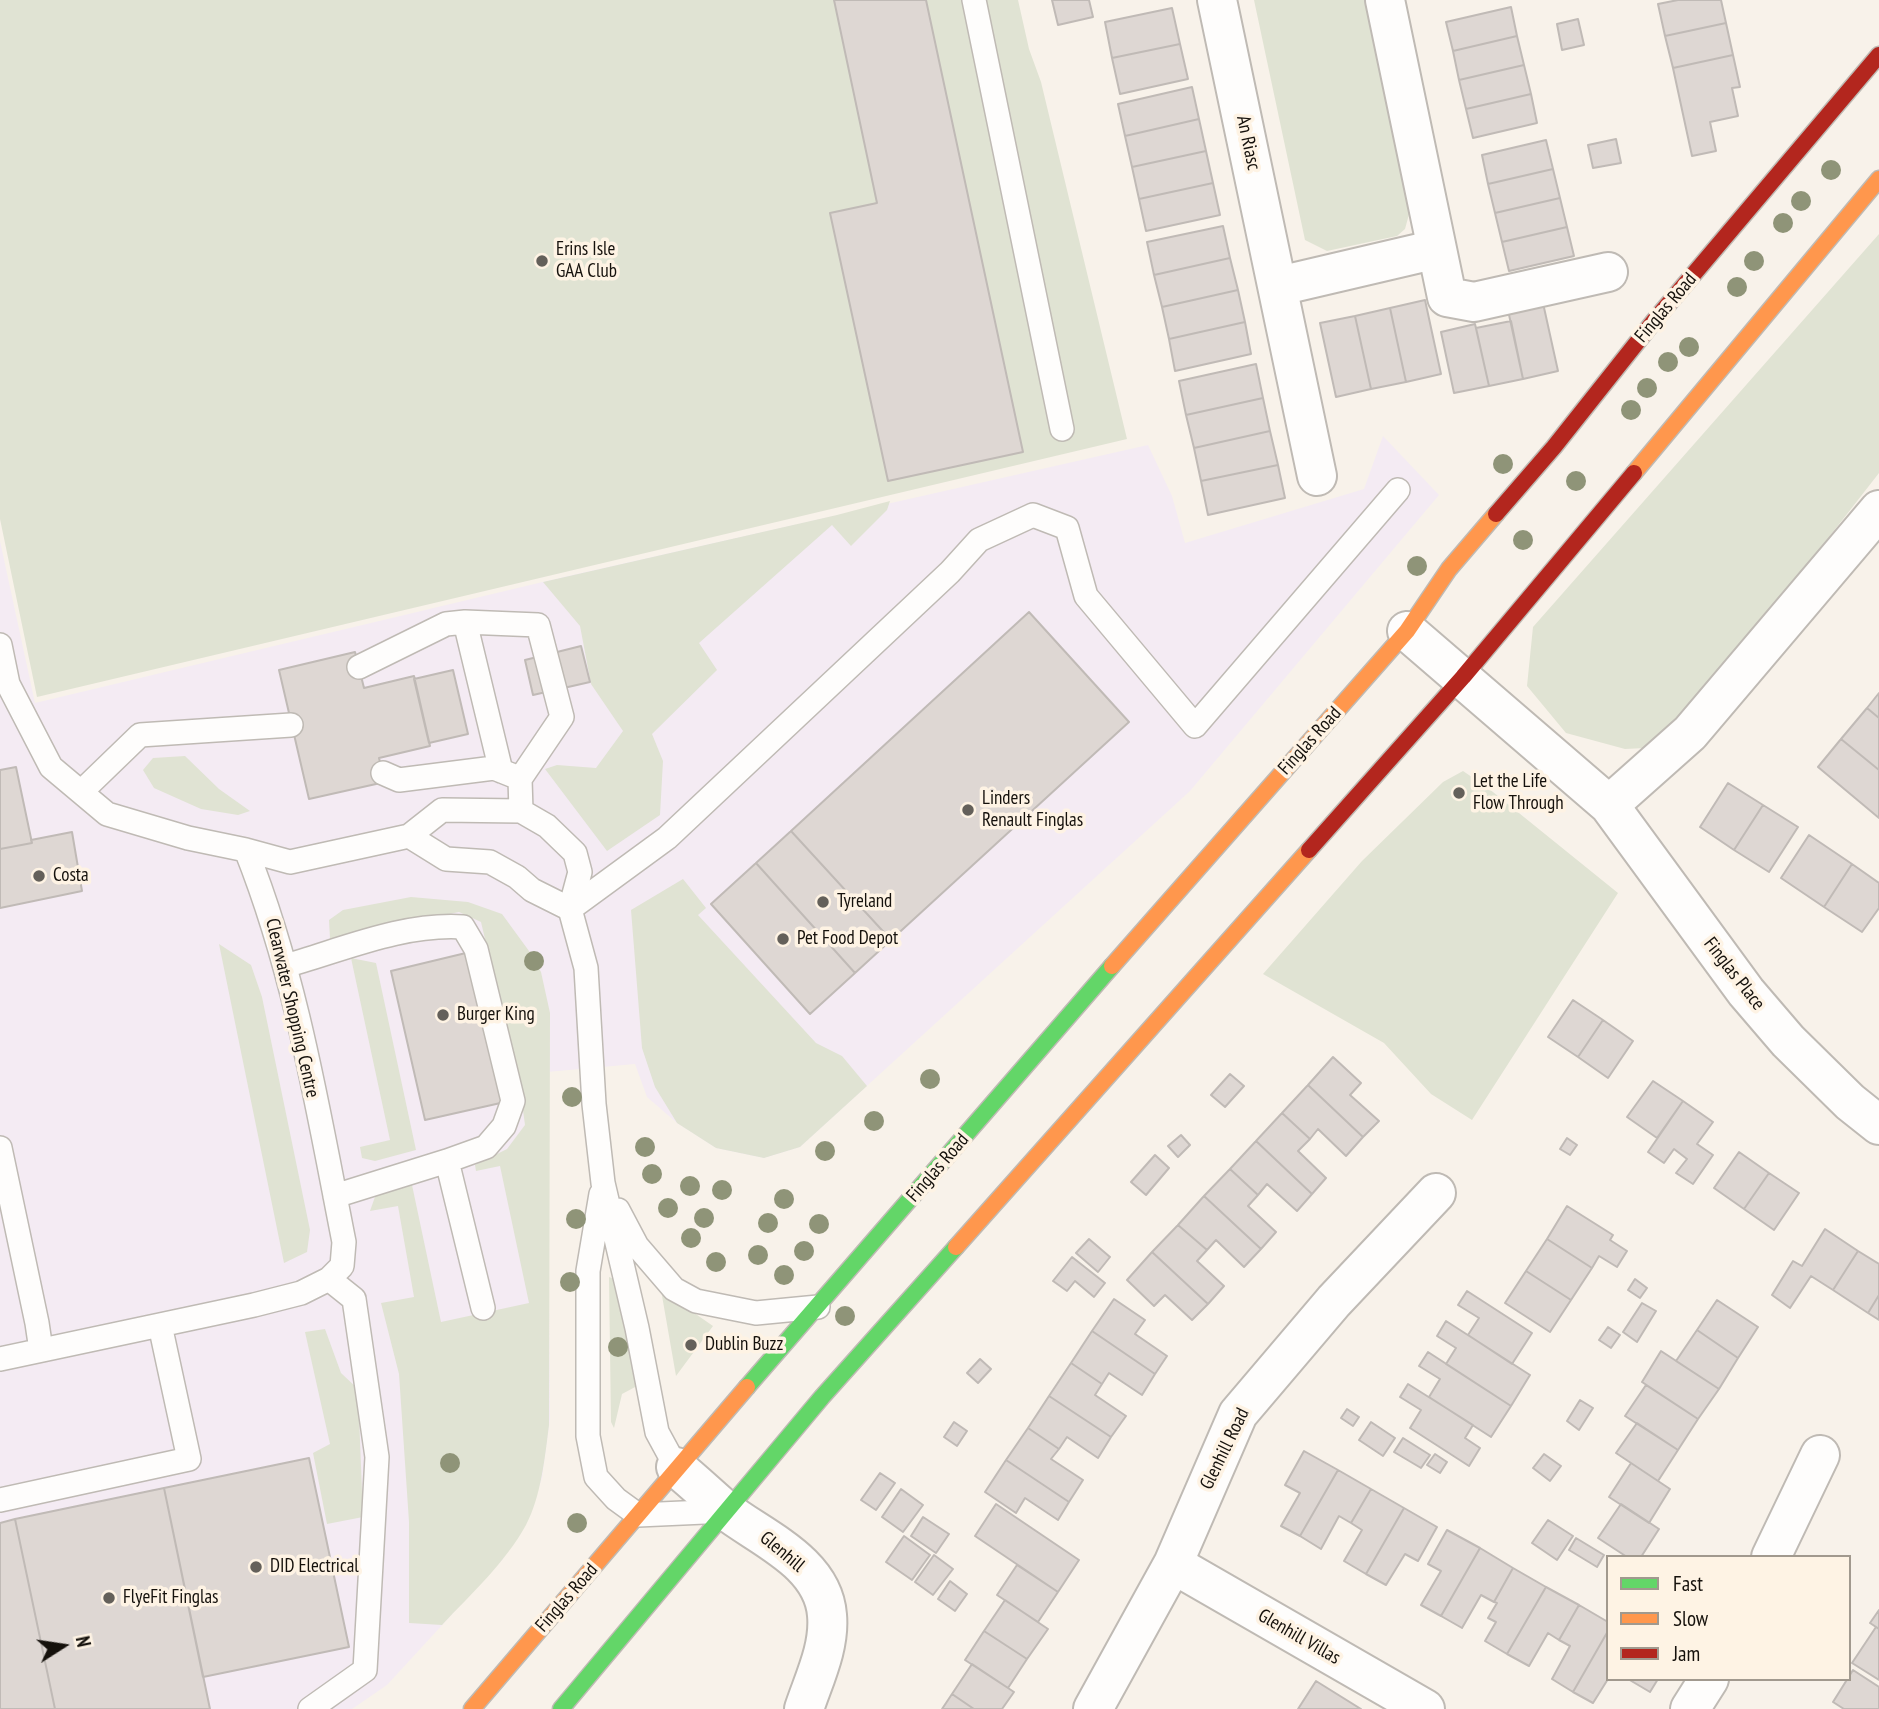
<!DOCTYPE html>
<html>
<head>
<meta charset="utf-8">
<style>
  body { margin:0 }
  #map { position:relative; width:1879px; height:1709px; overflow:hidden; background:#f8f2ea; font-family:"PT Sans Narrow",sans-serif }
  canvas { display:block }
  .legend { position:absolute; left:1606px; top:1555px; width:245px; height:126px; box-sizing:border-box; background:#fef3e4; border:2px solid #a1998e; margin:0; padding:9px 12px; list-style:none; font-size:21px; color:#15110c }
  .legend li { display:flex; align-items:center; gap:14px; height:35px }
  .legend b { width:35px; border:2px solid #a1998e }
  .north { position:absolute; left:28px; top:1611px; width:70px; height:70px; -webkit-text-stroke:5px #fef3e4; paint-order:stroke; rotate:78deg; font-size:19px; font-weight:700; line-height:28px; text-align:center; color:#15110c }
  .north::after { content:''; display:block; margin:auto; width:24px; height:32px; background:#15110c; clip-path:polygon(50% 0,100% 100%,50% 72%,0 100%) }
</style>
</head>
<body>
<div id="map">
<canvas width="1879" height="1709"></canvas>
<ul class="legend">
<li><b style="height:9px;background:#63d668"></b>Fast</li>
<li><b style="height:9px;background:#ff974d"></b>Slow</li>
<li><b style="height:9px;background:#b3261e"></b>Jam</li>
</ul>
<div class="north">N</div>
</div>
<script>
const g = document.querySelector('canvas').getContext('2d');
g.lineJoin = 'round';
function paint(path, color) {
  g.fillStyle = color;
  g.fill(path, 'evenodd');
}
function stroke(path, color, width, dash) {
  g.strokeStyle = color;
  g.lineWidth = width;
  g.lineCap = dash ? 'butt' : 'round';
  g.setLineDash(dash || []);
  g.stroke(path);
}
function drawText(font, color, halo, rows, align = 'center') {
  g.font = font + ' "PT Sans Narrow",sans-serif';
  g.lineWidth = 7;
  g.setLineDash([]);
  g.textBaseline = 'middle';
  g.strokeStyle = halo;
  g.fillStyle = color;
  for (const [text, x, y, turn = 0] of rows) {
    g.save();
    g.translate(x, y);
    g.rotate((+turn || 0) * Math.PI / 180);
    g.textAlign = isNaN(turn) ? turn : align;
    if (halo) g.strokeText(text, 0, 0);
    g.fillText(text, 0, 0);
    g.restore();
  }
}
const commercial = new Path2D(`
  M1383 436 1439 495 1190 791 800 1147 764 1158 716 1148 677 1123 647 1097 635 1064 547 1072 550 1419 542 1478 526 1524 502 1560 387 1685 352 1709H0V541L35 703 568 576 1148 445 1172 496 1185 543 1364 489Z`);
const green = new Path2D(`
  M0 0H1018L1029 49 1041 82 1127 439 37 697 0 519Z
  M1254 0H1366L1411 207 1405 229 1397 236 1327 251 1305 240Z
  M1879 234V473L1665 747 1625 749 1566 733 1527 686 1533 627Z
  M890 501 887 510 851 546 832 525 699 643 717 670 652 734 663 761 660 815 607 851 545 769 557 765 596 768 623 731 591 684 580 626 543 582 837 515Z
  M185 756 219 789 250 811 238 815 201 809 154 788 143 770 153 758Z
  M1463 771 1488 788 1618 893 1472 1120 1431 1094 1384 1043 1263 974 1362 861 1443 782Z
  M683 879 706 908 698 915 816 1043 842 1056 867 1086 800 1147 764 1158 716 1148 677 1123 655 1087 642 1048 631 910Z
  M411 897 468 902 502 914 529 951 541 972 550 1013 549 1425C545 1457 541 1497 526 1525 505 1563 471 1594 442 1625L409 1623V1522L399 1374 381 1303 414 1297 398 1206 370 1211 376 1194 412 1185 441 1322 529 1303 500 1166 476 1171 475 1165 507 1149 525 1125 520 1088 481 922 459 912 330 939 329 920 343 910Z
  M219 944 251 965 262 997 310 1230 307 1252 284 1263Z
  M351 958 376 963 416 1150 375 1161 362 1158 360 1147 390 1140Z
  M609 1277 622 1282 637 1386 622 1394 614 1428 611 1422Z
  M661 1290 713 1326 676 1376Z
  M325 1329 341 1373 358 1389 363 1517 327 1524 313 1453 330 1444 305 1332Z`);
const building = new Path2D(`
  M834 0H926L1023 452 888 481 830 213 877 203Z
  M1052 0H1089L1093 17 1058 25Z
  M1678 0H1721L1726 23 1665 36 1658 4Z
  M1511 7 1517 36 1453 51 1446 22Z
  M1172 8 1180 44 1112 58 1105 22Z
  M1578 19 1584 45 1562 50 1557 24Z
  M1726 23 1733 55 1673 68 1665 36Z
  M1517 36 1524 65 1459 80 1453 51Z
  M1180 44 1188 79 1120 94 1112 58Z
  M1733 55 1740 87 1732 88 1738 116 1710 122 1716 151 1692 156 1673 68Z
  M1524 65 1531 94 1466 109 1459 80Z
  M1192 87 1199 119 1125 136 1118 104Z
  M1531 94 1537 123 1473 138 1466 109Z
  M1199 119 1206 151 1132 167 1125 136Z
  M1616 139 1621 163 1593 168 1588 145Z
  M1546 140 1553 169 1488 184 1482 155Z
  M1206 151 1213 183 1139 199 1132 167Z
  M1553 169 1560 198 1495 213 1488 184Z
  M1213 183 1220 215 1146 231 1139 199Z
  M1560 198 1567 227 1502 242 1495 213Z
  M1223 226 1230 258 1154 275 1147 242Z
  M1567 227 1574 256 1509 271 1502 242Z
  M1230 258 1238 290 1162 307 1154 275Z
  M1238 290 1245 322 1169 339 1162 307Z
  M1541 294 1558 371 1523 379 1506 301Z
  M1425 300 1441 374 1406 382 1390 308Z
  M1390 308 1406 382 1371 389 1355 316Z
  M1355 316 1371 389 1336 397 1320 323Z
  M1511 321 1523 379 1489 386 1476 328Z
  M1245 322 1251 354 1175 371 1169 339Z
  M1475 324 1489 386 1454 393 1441 332Z
  M1256 364 1263 398 1186 415 1179 381Z
  M1263 398 1270 431 1194 448 1186 415Z
  M1270 431 1278 465 1201 481 1194 448Z
  M1278 465 1285 498 1208 515 1201 481Z
  M1029 612 1129 722 891 940 791 831Z
  M581 646 590 682 533 695 525 660Z
  M355 652 364 688 414 676 430 746 379 758 385 782 309 799 279 670Z
  M453 670 468 734 429 743 414 679Z
  M1879 693V718L1867 708Z
  M1867 708 1879 718V770L1841 739Z
  M1841 739 1879 770V818L1818 767Z
  M16 767 32 843 0 849V770Z
  M1728 783 1763 805 1734 850 1700 827Z
  M1763 805 1798 827 1769 872 1734 850Z
  M791 831 891 940 855 973 756 863Z
  M72 832 82 891 0 908V849L32 843 31 840Z
  M1809 835 1852 864 1824 907 1781 878Z
  M756 863 855 973 810 1014 711 904Z
  M1852 864 1879 883V908L1862 932 1824 907Z
  M470 952 505 1102 425 1120 391 971Z
  M1573 1000 1603 1020 1578 1057 1548 1037Z
  M1603 1020 1633 1041 1608 1078 1578 1057Z
  M1333 1057 1361 1083 1350 1095 1379 1121 1363 1137 1308 1085Z
  M1230 1074 1244 1086 1225 1107 1211 1095Z
  M1653 1081 1683 1101 1657 1138 1627 1117Z
  M1308 1085 1363 1137 1346 1156 1318 1129 1310 1139 1282 1113Z
  M1683 1101 1713 1122 1697 1144 1713 1155 1693 1184 1676 1173 1687 1159 1674 1149 1664 1163 1648 1152Z
  M1282 1113 1310 1139 1298 1151 1326 1178 1312 1194 1256 1141Z
  M1181 1135 1190 1145 1178 1157 1168 1146Z
  M1567 1138 1577 1145 1570 1155 1560 1149Z
  M1256 1141 1312 1194 1297 1211 1267 1184 1258 1195 1230 1169Z
  M1739 1152 1769 1173 1744 1209 1714 1188Z
  M1155 1155 1169 1168 1146 1195 1131 1182Z
  M1230 1169 1258 1195 1248 1206 1276 1232 1261 1249 1204 1196Z
  M1769 1173 1799 1193 1774 1230 1744 1209Z
  M1204 1196 1261 1249 1244 1267 1216 1240 1207 1250 1178 1225Z
  M1567 1206 1613 1235 1610 1240 1627 1251 1617 1267 1599 1256 1592 1268 1547 1239Z
  M1178 1225 1207 1250 1197 1261 1224 1286 1208 1304 1152 1252Z
  M1825 1229 1858 1251 1833 1290 1811 1276 1790 1308 1772 1295 1793 1261 1802 1266Z
  M1089 1239 1110 1257 1098 1272 1076 1253Z
  M1547 1239 1592 1268 1571 1300 1526 1271Z
  M1858 1251 1879 1264V1295L1868 1313 1833 1290Z
  M1152 1252 1208 1304 1192 1320 1165 1295 1154 1306 1127 1280Z
  M1072 1257 1105 1283 1094 1297 1075 1281 1067 1291 1053 1281Z
  M1526 1271 1571 1300 1550 1332 1505 1303Z
  M1635 1279 1647 1288 1640 1298 1628 1290Z
  M1467 1291 1532 1333 1512 1364 1468 1335 1479 1318 1458 1305Z
  M1879 1295V1320L1868 1313Z
  M1114 1299 1145 1320 1135 1334 1167 1356 1155 1374 1092 1331Z
  M1717 1300 1758 1327 1738 1358 1697 1330Z
  M1642 1303 1656 1311 1637 1342 1623 1332Z
  M1446 1321 1530 1375 1511 1406 1446 1364 1456 1348 1437 1336Z
  M1608 1327 1620 1335 1611 1348 1599 1340Z
  M1697 1330 1738 1358 1719 1389 1676 1361Z
  M1092 1331 1155 1374 1142 1395 1109 1373 1102 1384 1071 1363Z
  M1661 1351 1719 1389 1698 1419 1642 1382Z
  M1428 1352 1511 1406 1491 1437 1429 1397 1440 1379 1419 1366Z
  M980 1359 991 1369 978 1383 967 1373Z
  M1071 1363 1102 1384 1095 1395 1126 1416 1111 1437 1049 1396Z
  M1408 1384 1473 1425 1465 1438 1480 1448 1469 1466 1410 1428 1421 1410 1400 1397Z
  M1646 1385 1698 1419 1678 1450 1625 1416Z
  M1049 1396 1111 1437 1098 1458 1067 1437 1059 1449 1028 1428Z
  M1580 1400 1593 1408 1579 1430 1567 1421Z
  M1347 1409 1359 1417 1353 1426 1341 1418Z
  M954 1422 967 1431 957 1446 944 1437Z
  M1371 1422 1395 1438 1383 1456 1359 1440Z
  M1637 1423 1678 1450 1658 1481 1616 1453Z
  M1028 1428 1059 1449 1051 1459 1083 1480 1069 1502 1006 1460Z
  M1403 1438 1430 1455 1421 1468 1394 1452Z
  M1304 1451 1338 1470 1300 1536 1281 1526 1300 1493 1285 1485Z
  M1435 1454 1447 1462 1440 1473 1427 1465Z
  M1544 1454 1561 1466 1550 1481 1533 1468Z
  M309 1458 349 1647 203 1677 164 1488Z
  M1006 1460 1069 1502 1058 1520 1025 1498 1016 1513 985 1492Z
  M1631 1463 1670 1489 1649 1523 1609 1497Z
  M1338 1470 1371 1489 1351 1523 1339 1516 1321 1549 1300 1536Z
  M880 1473 895 1483 876 1510 861 1500Z
  M164 1488 210 1709H55L15 1519Z
  M901 1489 923 1505 903 1532 882 1517Z
  M1371 1489 1404 1508 1366 1574 1344 1561 1362 1530 1351 1523Z
  M996 1504 1079 1560 1058 1592 975 1536Z
  M1621 1504 1659 1529 1641 1557H1627L1598 1538Z
  M1404 1508 1437 1527 1418 1561 1405 1554 1386 1585 1366 1574Z
  M923 1517 949 1534 936 1553 911 1536Z
  M15 1519 55 1709H0V1523Z
  M1548 1520 1573 1536 1557 1560 1532 1543Z
  M1447 1530 1480 1548 1441 1616 1421 1605 1441 1571 1428 1564Z
  M904 1536 930 1555 912 1580 886 1562Z
  M1576 1538 1604 1555 1597 1567 1569 1550Z
  M1480 1548 1513 1568 1494 1602 1481 1595 1462 1628 1441 1616Z
  M934 1555 953 1569 933 1595 915 1582Z
  M1017 1565 1058 1592 1038 1622 997 1595Z
  M1513 1568 1546 1587 1507 1654 1485 1641 1496 1622 1488 1618 1497 1603 1494 1602Z
  M950 1581 967 1594 955 1611 938 1599Z
  M1546 1587 1579 1605 1559 1640 1548 1633 1529 1666 1507 1654Z
  M1005 1600 1048 1629 1027 1659 984 1631Z
  M1579 1605 1608 1622V1631L1573 1692 1552 1679 1570 1646 1559 1640Z
  M1879 1610V1629L1870 1623Z
  M1876 1627 1879 1629V1680L1852 1663Z
  M984 1631 1027 1659 1008 1688 965 1660Z
  M1608 1631V1679L1593 1703 1573 1692Z
  M972 1664 1014 1692 1002 1709H974L952 1694Z
  M1853 1670 1879 1687V1709H1844L1833 1702Z
  M1628 1679H1658L1650 1692Z
  M1316 1681 1361 1709H1298Z
  M952 1694 974 1709H942Z`);
const lane = new Path2D(`
  M974 0 1062 429
  M465 622 501 771
  M0 645 8 684 51 767 107 814 188 838 246 850
  M359 667 446 624 465 622 538 625 562 717 520 779 521 811
  M383 773 399 780 494 768 514 776
  M81 792 140 735 291 725
  M409 836 442 810 521 811 547 826 575 853 580 872 570 909
  M570 909 667 838 950 572 979 540 1033 515 1067 528 1086 596 1195 726 1398 490
  M285 966C342 950 403 923 463 927L476 949 513 1101 504 1126 486 1147 447 1161
  M0 1148 37 1323 41 1350
  M601 1194 588 1271V1436L596 1477 616 1499 638 1515 727 1511
  M335 1196 447 1161 483 1308
  M618 1210 637 1246 674 1289 696 1301 756 1313 818 1307
  M0 1359 254 1305 301 1293 329 1279 342 1266 344 1242C318 1110 296 975 246 850L290 862 409 836 446 859 490 862 517 877 532 890 570 909 586 968 594 1104 603 1183 637 1328 657 1432 676 1467
  M0 1500 189 1459 160 1325
  M310 1709 365 1670 377 1457 354 1299 329 1279`);
const street = new Path2D(`
  M1217 0 1317 476
  M1385 0 1447 297 1474 302 1608 272
  M1279 286 1437 249
  M1407 631 1609 805 1746 992 1788 1041 1850 1102 1879 1125
  M1609 805 1690 733 1879 510
  M676 1467C693 1481 709 1496 725 1510 761 1538 823 1562 827 1615 830 1647 814 1679 804 1709
  M1771 1557 1820 1455
  M1173 1564 1425 1709
  M1093 1709 1173 1564 1238 1414 1334 1301 1436 1193
  M1690 1709 1709 1679`);
const fast = new Path2D(`
  M747 1387 1112 966
  M561 1709 822 1397 956 1247`);
const slow = new Path2D(`
  M1634 473 1879 179
  M1112 966 1407 631 1449 569 1496 514
  M956 1247 1309 850
  M472 1709 747 1387`);
const jam = new Path2D(`
  M1496 514 1554 447 1654 321 1879 55
  M1309 850 1463 677 1634 473`);
const trees = [
  [1831,170],
  [1801,201],
  [1783,223],
  [1754,261],
  [1737,287],
  [1689,347],
  [1668,362],
  [1647,388],
  [1631,410],
  [1503,464],
  [1576,481],
  [1523,540],
  [1417,566],
  [534,961],
  [930,1079],
  [572,1097],
  [874,1121],
  [645,1147],
  [825,1151],
  [652,1174],
  [690,1186],
  [722,1190],
  [784,1199],
  [668,1208],
  [704,1218],
  [576,1219],
  [768,1223],
  [819,1224],
  [691,1238],
  [804,1251],
  [758,1255],
  [716,1262],
  [784,1275],
  [570,1282],
  [845,1316],
  [618,1347],
  [450,1463],
  [577,1523]
];
const markers = [
  [542,261,7,"#64605a"],
  [1459,793,7,"#64605a"],
  [968,810,7,"#64605a"],
  [39,876,7,"#64605a"],
  [823,902,7,"#64605a"],
  [783,939,7,"#64605a"],
  [443,1015,7,"#64605a"],
  [691,1345,7,"#64605a"],
  [256,1567,7,"#64605a"],
  [109,1598,7,"#64605a"]
];
const streetNames = [
  ["An Riasc",1248,143,78],
  ["Finglas Road",1666,308,-50],
  ["Finglas Road",1310,741,-48],
  ["Finglas Place",1734,974,52],
  ["Clearwater Shopping Centre",292,1008,77],
  ["Finglas Road",938,1168,-49],
  ["Glenhill Road",1225,1449,-64],
  ["Glenhill",782,1552,40],
  ["Finglas Road",567,1598,-49],
  ["Glenhill Villas",1299,1637,30]
];
const poiNames = [
  ["Erins Isle",556,250],
  ["GAA Club",556,272],
  ["Let the Life",1473,782],
  ["Flow Through",1473,804],
  ["Linders",982,799],
  ["Renault Finglas",982,821],
  ["Costa",53,876],
  ["Tyreland",837,902],
  ["Pet Food Depot",797,939],
  ["Burger King",457,1015],
  ["Dublin Buzz",705,1345],
  ["DID Electrical",270,1567],
  ["FlyeFit Finglas",123,1598]
];
paint(commercial, '#f4ebf3');
paint(green, '#e0e3d3');
paint(building, '#ded7d3');
stroke(building, '#c0bab6', 2);
stroke(lane, '#bfbab4', 26);
stroke(street, '#bfbab4', 42);
stroke(fast, '#bfbab4', 19);
stroke(slow, '#bfbab4', 19);
stroke(jam, '#bfbab4', 19);
stroke(lane, '#fefdfc', 23);
stroke(street, '#fefdfc', 38);
stroke(fast, '#63d668', 16);
stroke(slow, '#ff974d', 16);
stroke(jam, '#b3261e', 16);
g.fillStyle = '#8f9478';
for (const [x, y] of trees) {
  g.beginPath();
  g.arc(x, y, 10, 0, 2 * Math.PI);
  g.fill();
}
for (const [x, y, r, color] of markers) {
  const dot = new Path2D();
  dot.arc(x, y, r, 0, 2 * Math.PI);
  g.fillStyle = color;
  g.fill(dot);
  stroke(dot, '#fef3e4', 2.5);
}
drawText('19px', '#15110c', '#fef3e4', streetNames);
drawText('19px', '#15110c', '#fef3e4', poiNames, 'left');
</script>
</body>
</html>
